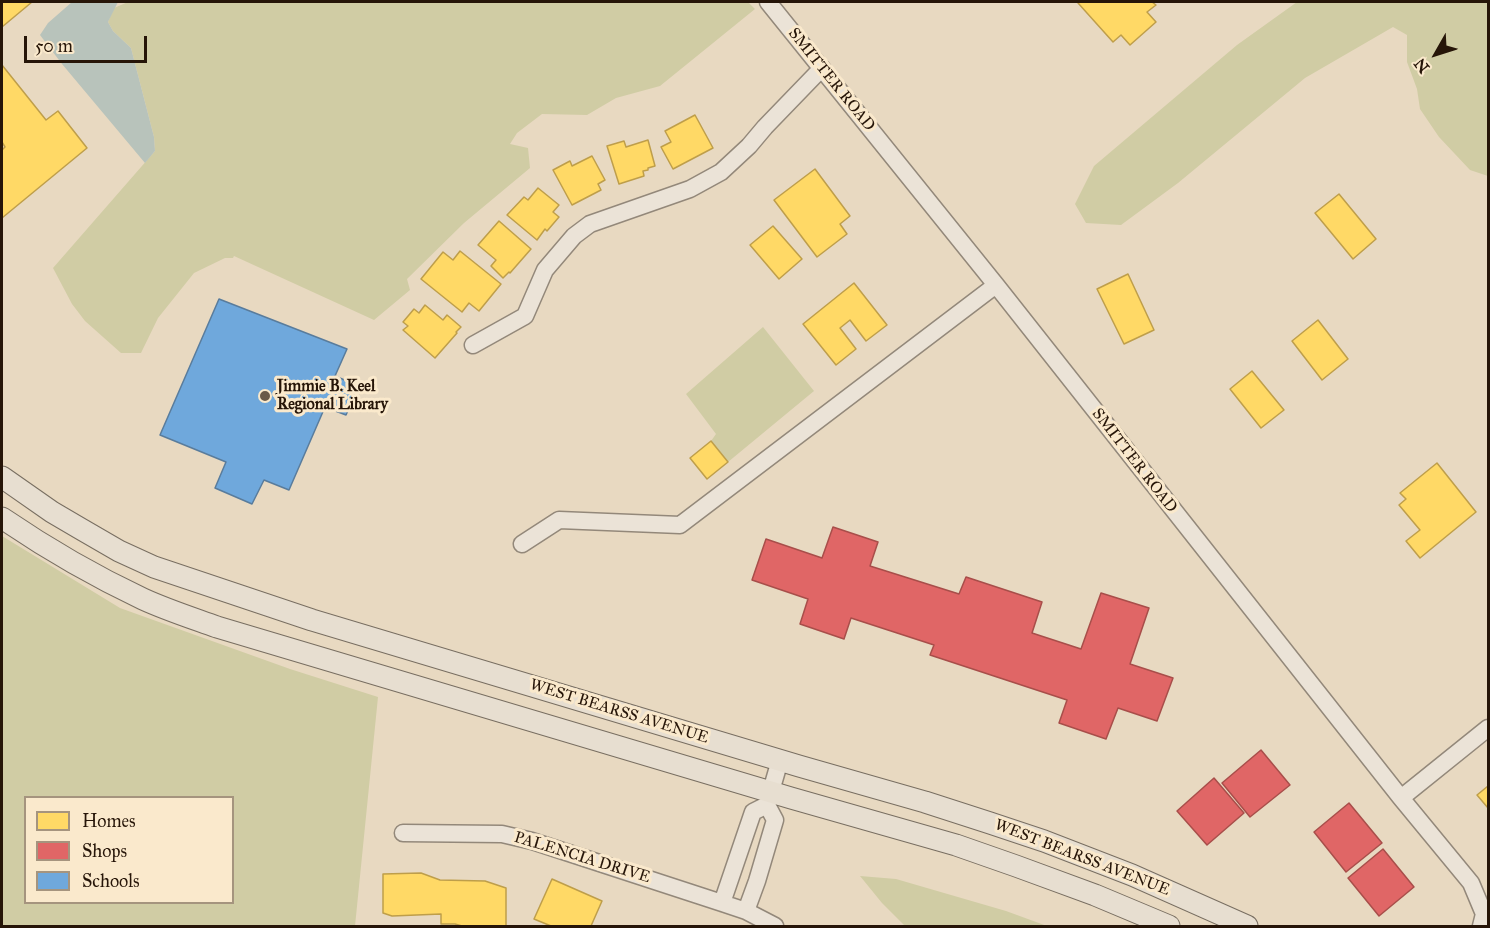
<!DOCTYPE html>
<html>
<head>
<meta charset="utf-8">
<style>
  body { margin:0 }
  #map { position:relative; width:1490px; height:928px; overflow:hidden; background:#e8d9c1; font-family:"IM FELL Great Primer",serif }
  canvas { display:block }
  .frame { position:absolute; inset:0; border:3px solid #261508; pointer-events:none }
  .legend { position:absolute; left:24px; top:796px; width:210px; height:108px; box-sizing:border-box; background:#fae9cc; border:2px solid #a5947e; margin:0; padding:8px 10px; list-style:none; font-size:18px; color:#261508 }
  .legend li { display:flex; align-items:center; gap:12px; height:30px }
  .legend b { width:30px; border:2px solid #a5947e }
  .north { position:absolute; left:1406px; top:24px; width:60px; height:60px; -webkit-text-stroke:4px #fae9cc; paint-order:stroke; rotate:231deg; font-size:16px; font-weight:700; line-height:24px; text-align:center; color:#261508 }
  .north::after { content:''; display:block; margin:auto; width:21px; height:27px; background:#261508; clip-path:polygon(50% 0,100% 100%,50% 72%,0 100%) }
  .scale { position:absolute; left:24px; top:36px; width:123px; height:27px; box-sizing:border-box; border:3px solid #261508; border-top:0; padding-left:8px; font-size:18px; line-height:21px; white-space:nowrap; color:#261508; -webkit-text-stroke:4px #fae9cc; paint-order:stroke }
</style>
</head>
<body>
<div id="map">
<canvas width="1490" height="928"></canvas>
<div class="frame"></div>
<ul class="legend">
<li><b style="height:16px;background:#ffd966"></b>Homes</li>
<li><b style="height:16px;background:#e06666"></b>Shops</li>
<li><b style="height:16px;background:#6fa8dc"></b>Schools</li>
</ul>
<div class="north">N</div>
<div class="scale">50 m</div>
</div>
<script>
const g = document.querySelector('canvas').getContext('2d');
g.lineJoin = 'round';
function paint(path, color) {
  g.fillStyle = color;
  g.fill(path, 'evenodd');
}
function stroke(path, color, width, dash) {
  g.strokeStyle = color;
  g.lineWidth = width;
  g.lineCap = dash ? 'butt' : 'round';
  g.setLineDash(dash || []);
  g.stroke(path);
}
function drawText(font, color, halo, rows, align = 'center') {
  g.font = font + ' "IM FELL Great Primer",serif';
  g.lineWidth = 6;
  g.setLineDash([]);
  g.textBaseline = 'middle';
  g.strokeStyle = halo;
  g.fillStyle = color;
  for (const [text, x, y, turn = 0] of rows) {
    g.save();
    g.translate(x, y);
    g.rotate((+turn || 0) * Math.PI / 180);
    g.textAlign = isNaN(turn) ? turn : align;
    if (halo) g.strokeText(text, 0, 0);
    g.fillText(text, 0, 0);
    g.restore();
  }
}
const green = new Path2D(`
  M128 2H748L755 9 660 86 616 98 587 115 542 114 517 133 510 144 528 148 530 168 464 223 407 279 410 290 374 320 234 256 233 258H225L194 273 158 318 141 353H121L85 321 72 304 53 268 155 151 154 137 131 48 113 31 108 22 114 8Z
  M1297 2H1488V176L1470 170 1439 137 1420 109 1417 89 1407 62V35L1393 27 1305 78 1178 183 1121 225 1086 223 1075 204 1094 166 1237 45Z
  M763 327 814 391 728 462 711 441 716 434 686 394Z
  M2 536 120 608 290 669 378 697 355 926H2ZM26 798H232V902H26Z
  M860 876 896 879 1006 911 1047 926H905L882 903Z`);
const water = new Path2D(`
  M72 2H118L108 22 113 31 131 48 154 137 155 151 145 163 62 64 40 35 48 23Z`);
const homes = new Path2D(`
  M2 2H32L2 27Z
  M1080 2H1152L1156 5 1147 12 1156 22 1130 45 1121 35 1113 42 1078 3Z
  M2 65 46 120 58 111 87 148 2 218V150L5 147 2 142Z
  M695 115 713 148 673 169 661 147 671 142 665 131Z
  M648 140 655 166 648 168V170L643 171 644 176 619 184 607 146 624 141 626 147Z
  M592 156 605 180 598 184 601 190 572 205 553 170 570 161 572 166Z
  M815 169 850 216 840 224 847 234 817 257 774 200Z
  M538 188 559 205 553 212 559 217 547 231 545 229 537 240 507 215 524 197 528 200Z
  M1339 194 1376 239 1353 259 1315 213Z
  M499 221 531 249 510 273 509 272 503 278 491 266 496 260 478 245Z
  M773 226 802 259 779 279 750 245Z
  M460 251 501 284 479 311 469 303 462 312 421 279 443 252 453 260Z
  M1128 274 1154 330 1124 344 1097 289Z
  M854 283 887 325 866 341 850 320 840 328 856 349 836 365 803 324Z
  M425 305 443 320 447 315 461 327 456 332 457 333 435 358 403 330 408 326 403 322 414 309 419 313Z
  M1318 320 1348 359 1322 380 1292 341Z
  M1252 371 1284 410 1261 428 1230 389Z
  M711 441 728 462 707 479 690 458Z
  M1437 463 1476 512 1420 558 1406 541 1420 530 1399 505 1406 499 1400 493Z
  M1488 786V808L1477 795Z
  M421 873 440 880 485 881 506 888V926H462L455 924H441V914L392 916 383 913V874Z
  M552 879 602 901 591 926H551L534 919Z`);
const shops = new Path2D(`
  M833 527 878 542 870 566 959 594 966 577 1042 602 1032 633 1081 649 1101 593 1149 608 1130 664 1173 678 1157 721 1118 708 1106 739 1059 723 1067 700 930 655 934 645 851 618 844 639 800 624 808 599 752 580 766 539 822 558Z
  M1261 750 1290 785 1250 817 1222 783Z
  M1214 778 1244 813 1207 845 1177 811Z
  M1349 803 1382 843 1346 872 1314 832Z
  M1383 849 1414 887 1379 916 1348 878Z`);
const schools = new Path2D(`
  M219 299 347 349 335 376 359 386 346 415 325 407 289 490 264 480 252 504 215 488 226 462 160 435Z`);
const minor = new Path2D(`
  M768 2 996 285 1401 798 1471 883 1484 914 1481 926
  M473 345 525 316 545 270 574 236 590 224 690 189 721 172 749 146 765 127 822 68
  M522 544 559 520 680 525 996 285
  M1401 798 1488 728
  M403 833 502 834 532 841 722 903 746 911 775 926
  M722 903 753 812 767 805
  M746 911 757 881 775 820 767 805 780 760`);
const major = new Path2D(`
  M2 477 52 512 81 529 119 551 154 567 312 620 799 766 925 802 990 823 1044 841 1132 875 1247 926
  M2 518C46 548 94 576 143 599 167 610 192 618 217 627L791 798 956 845 1016 866 1095 895 1169 926`);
const markers = [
  [265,396,6,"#6a5a49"]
];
const streetNames = [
  ["SMITTER ROAD",831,80,51],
  ["SMITTER ROAD",1134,461,52],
  ["WEST BEARSS AVENUE",619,712,17],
  ["PALENCIA DRIVE",582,858,17],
  ["WEST BEARSS AVENUE",1082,858,21]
];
const poiNames = [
  ["Jimmie B. Keel",277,387],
  ["Regional Library",277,405]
];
paint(green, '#d0cca4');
paint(water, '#b8c3bb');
paint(homes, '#ffd966');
stroke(homes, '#be9e4a', 1.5);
paint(shops, '#e06666');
stroke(shops, '#a84e4a', 1.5);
paint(schools, '#6fa8dc');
stroke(schools, '#597c9c', 1.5);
stroke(minor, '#93887a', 19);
stroke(major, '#786e61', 23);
stroke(minor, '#ebe3d7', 16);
stroke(major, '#e7ded0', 21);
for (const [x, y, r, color] of markers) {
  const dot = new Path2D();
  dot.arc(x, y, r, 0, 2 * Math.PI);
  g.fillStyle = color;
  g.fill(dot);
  stroke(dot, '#fae9cc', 2);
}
drawText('16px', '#261508', '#fae9cc', streetNames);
drawText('bold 16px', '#261508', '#fae9cc', poiNames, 'left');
</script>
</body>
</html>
